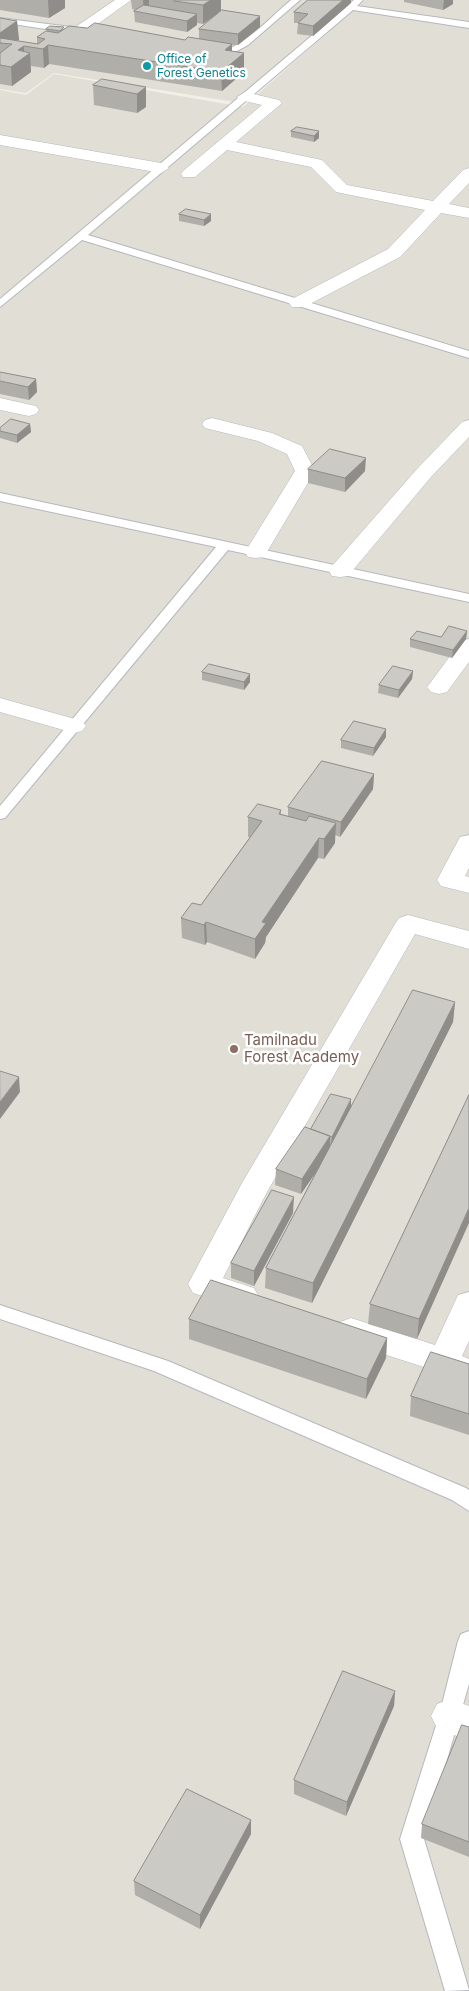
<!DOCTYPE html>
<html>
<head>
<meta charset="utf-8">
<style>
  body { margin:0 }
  canvas { display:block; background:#f1efe8 }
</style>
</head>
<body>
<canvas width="469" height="1991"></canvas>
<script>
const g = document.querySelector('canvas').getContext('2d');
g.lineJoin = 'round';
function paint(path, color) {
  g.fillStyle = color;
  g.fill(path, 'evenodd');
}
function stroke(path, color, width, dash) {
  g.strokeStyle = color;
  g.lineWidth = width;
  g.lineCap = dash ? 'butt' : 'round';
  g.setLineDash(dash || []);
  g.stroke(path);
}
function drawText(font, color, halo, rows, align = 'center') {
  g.font = font + ' Inter,sans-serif';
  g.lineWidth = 5;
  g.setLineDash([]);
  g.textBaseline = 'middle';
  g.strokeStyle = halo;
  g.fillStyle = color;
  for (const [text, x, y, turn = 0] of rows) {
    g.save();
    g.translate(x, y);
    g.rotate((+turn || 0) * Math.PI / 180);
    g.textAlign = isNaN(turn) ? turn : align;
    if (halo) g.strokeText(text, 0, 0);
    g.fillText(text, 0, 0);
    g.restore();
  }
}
const education = new Path2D(`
  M0 0H355L235 102 54 73 26 93 0 89Z
  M365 0H469V1991H0V90L26 95 54 74 243 107Z`);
const lane = new Path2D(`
  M291 0H300L248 45 228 56 207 51C213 46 222 52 229 49 252 38 272 16 291 0Z
  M354 0H363L357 6 469 22V28L353 10 88 235 469 351V358L82 240 0 307V299Z
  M0 18 71 27 75 30 71 33 0 22Z
  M0 493 469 594V602L228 550 5 818 0 819V806L216 547 0 501Z
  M0 1305 168 1361 466 1488 469 1490V1511L452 1500 154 1371 0 1319Z
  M469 1631V1684L424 1839 469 1990 445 1991 400 1839 439 1716 458 1641 461 1634Z`);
const street = new Path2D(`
  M115 0H131L84 34H74L72 31 74 28Z
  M245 92 279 100 282 103 236 142 322 160 347 185 433 201 463 170 469 168V183L449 204 469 208V218L441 213 400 257 304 307H292L289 303 292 299 388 249 425 210 336 192 311 167 227 150 195 177H183L181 174 183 171 262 105 240 100 237 97Z
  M0 135 161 163 169 168 161 173 0 145Z
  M0 398 36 406 39 410 36 414 29 416 0 410Z
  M212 418 272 433 302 446 315 471 264 557 256 558 248 557 245 552 295 471 287 454 258 441 205 428 202 424 205 420Z
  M469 420V437L431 477 348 576 340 577 332 576 329 571 332 566 417 469 462 422Z
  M469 639V662L447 692 439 694 431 692 427 687 431 682 461 641Z
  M0 698 82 721 86 726 82 731 74 733 0 712Z
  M469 835V868L465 876 469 877V893L441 886 437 880 460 837Z
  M408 915 469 931V949L415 934 267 1192 223 1278 254 1288 259 1297 254 1306 243 1309 193 1293 188 1284 242 1183 395 924 399 918Z
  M469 1292V1341L462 1356 469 1359V1385L444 1377 433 1370 340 1340 335 1331 340 1322 351 1318 435 1345 458 1295Z
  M450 1699 469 1706V1741L437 1728 431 1716 437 1704Z`);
const wall = new Path2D(`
  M0 0H65V8L49 18 0 10Z
  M131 0H221V11L260 27 238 45H232V51L244 72 222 91 49 64 44 68 31 66V72L12 86 0 84V18L17 21 19 40 17 41 37 44V37L47 31 46 29 87 28 185 40 199 39V29L219 12 203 24 197 23V25L187 32 135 22 134 11 136 10 132 9Z
  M404 0H453V4L443 10 404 2Z
  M351 3 313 36 297 34 298 23H294V12Z
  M93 85 146 87V107L137 113 94 105Z
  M297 127 319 138 314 142 291 137V131Z
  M179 214H211V221L204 226 179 221Z
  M0 372 36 379 37 392 29 400 0 394Z
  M30 424 31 432 17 443 0 438V428Z
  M308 469 365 471 345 492 308 483Z
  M467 631 466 639 452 658 410 647V639L441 637Z
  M413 671 412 679 398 698 378 693 379 685Z
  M202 672 250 674V682L244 690 202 680Z
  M386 737 373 756 341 748V740Z
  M374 774 373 789 340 837 335 835V843L324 859 318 858 266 937 265 943 255 959 207 942 205 945 182 938 181 918 201 905 250 837H248V817L281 810V814L288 816V807Z
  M455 1002 453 1022 312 1303 265 1288 266 1268 317 1170 301 1194 275 1185 276 1169 311 1129 351 1106Z
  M469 1095 417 1339 368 1324 370 1304Z
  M293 1213 254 1286 231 1278V1263Z
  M189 1319 387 1338 386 1358 366 1399 189 1339Z
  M469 1364V1435L410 1416 411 1396Z
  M395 1691 394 1706 346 1816 294 1794V1780Z
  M469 1727V1857L421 1838 422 1824Z
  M251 1820V1834L200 1929 135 1895 134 1881Z`);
const shadedWall = new Path2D(`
  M48 0H65V8L49 18Z
  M143 0H149V8L144 11Z
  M196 0H221V11L203 24V5Z
  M343 0H351V3L313 36V26Z
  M444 0H453V4L443 10Z
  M197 14V25L187 32V21Z
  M260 16V27L238 45V34Z
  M17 21 19 40 12 44 0 43V33Z
  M232 44V63L225 50Z
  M48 45 49 64 44 68 43 49Z
  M24 46V57L30 53 31 72 12 86 11 67 18 50Z
  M244 53V72L222 91 221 72Z
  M146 87V107L137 113V94Z
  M319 131V138L314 142V136Z
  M211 214V221L204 226V220Z
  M36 379 37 392 29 400 28 387Z
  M30 424 31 432 17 443V435Z
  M366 458 365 471 345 492V478Z
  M467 631 466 639 452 658 453 650Z
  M413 671 412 679 398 698 399 690Z
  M250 674V682L244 690V682Z
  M386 729V737L373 756 374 748Z
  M374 774 373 789 340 837 341 822Z
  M336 823 335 843 324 859V839Z
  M319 838 318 858 266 937 265 943 255 959V939L262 922Z
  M206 922 207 942 205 945 204 925Z
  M455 1002 453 1022 312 1303 313 1283Z
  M19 1077 20 1092 0 1119V1102Z
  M351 1099V1108L331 1145 332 1137Z
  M330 1136V1152L301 1194 302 1179Z
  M294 1197 293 1213 254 1286V1271Z
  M469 1208V1223L417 1339 419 1319Z
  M387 1338 386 1358 366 1399 367 1379Z
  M395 1691 394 1706 346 1816 347 1802Z
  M251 1820V1834L200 1929V1915Z`);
const building = new Path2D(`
  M175 0H211L203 5 174 1Z
  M308 0H343L313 26 298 23 308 14 294 12Z
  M144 5 197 14 187 21 134 11Z
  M222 10 260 16 238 34 199 29Z
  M0 18 17 21 0 33Z
  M95 23 185 40 188 37 232 44 225 50 244 53 221 72 48 45 43 49 24 46 18 50 30 53 11 67 0 65V53L12 44 0 43V38L38 44 45 39 37 37 46 31 58 33 69 26 87 28Z
  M50 26 64 27 60 31 46 29Z
  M102 79 146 87 137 94 93 85Z
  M297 127 319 131 314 136 291 131Z
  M186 209 211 214 204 220 179 214Z
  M0 372 36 379 28 387 0 381Z
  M11 419 30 424 17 435 0 431V428Z
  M330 449 366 458 345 478 308 469Z
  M449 626 467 631 453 650 410 639 417 631 441 637Z
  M209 664 250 674 244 682 202 672Z
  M393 666 413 671 399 690 379 685Z
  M354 721 386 729 374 748 341 740Z
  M322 761 374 774 341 822 288 807Z
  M258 804 281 810 279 814 306 821 309 816 336 823 324 839 319 838 262 922 266 923 255 939 206 922 204 925 181 918 192 903 201 905 262 821 248 817Z
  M413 990 455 1002 313 1283 266 1268Z
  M0 1071 19 1077 0 1102Z
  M331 1094 351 1099 332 1137 311 1129Z
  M469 1095V1208L419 1319 370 1304Z
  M305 1127 330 1136 302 1179 276 1169Z
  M272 1190 294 1197 254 1271 231 1263Z
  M211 1280 387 1338 367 1379 189 1319Z
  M431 1352 469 1364V1414L411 1396Z
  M343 1671 395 1691 347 1802 294 1780Z
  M462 1725 469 1727V1842L422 1824Z
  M187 1789 251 1820 200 1915 134 1881Z`);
const markers = [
  [147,66,5,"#0f9aa8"],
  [234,1049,5,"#8d6e63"]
];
const farCulturenames = [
  ["Office of",157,59],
  ["Forest Genetics",157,73]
];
const educationNames = [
  ["Tamilnadu",244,1040],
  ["Forest Academy",244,1057]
];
paint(education, '#e1ded6');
stroke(lane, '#b5b8bc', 2);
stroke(street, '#b5b8bc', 1);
paint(lane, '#fff');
paint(street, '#fff');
paint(wall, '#afaea9');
paint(shadedWall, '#8f8d8a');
paint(building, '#cccac5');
stroke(building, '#8f8d8a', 1);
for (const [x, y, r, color] of markers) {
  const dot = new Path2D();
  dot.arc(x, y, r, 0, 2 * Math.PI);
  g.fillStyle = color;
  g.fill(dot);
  stroke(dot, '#fff', 2);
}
drawText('12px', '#0d838f', '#fff', farCulturenames, 'left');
drawText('15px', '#785e54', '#fff', educationNames, 'left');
</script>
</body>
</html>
